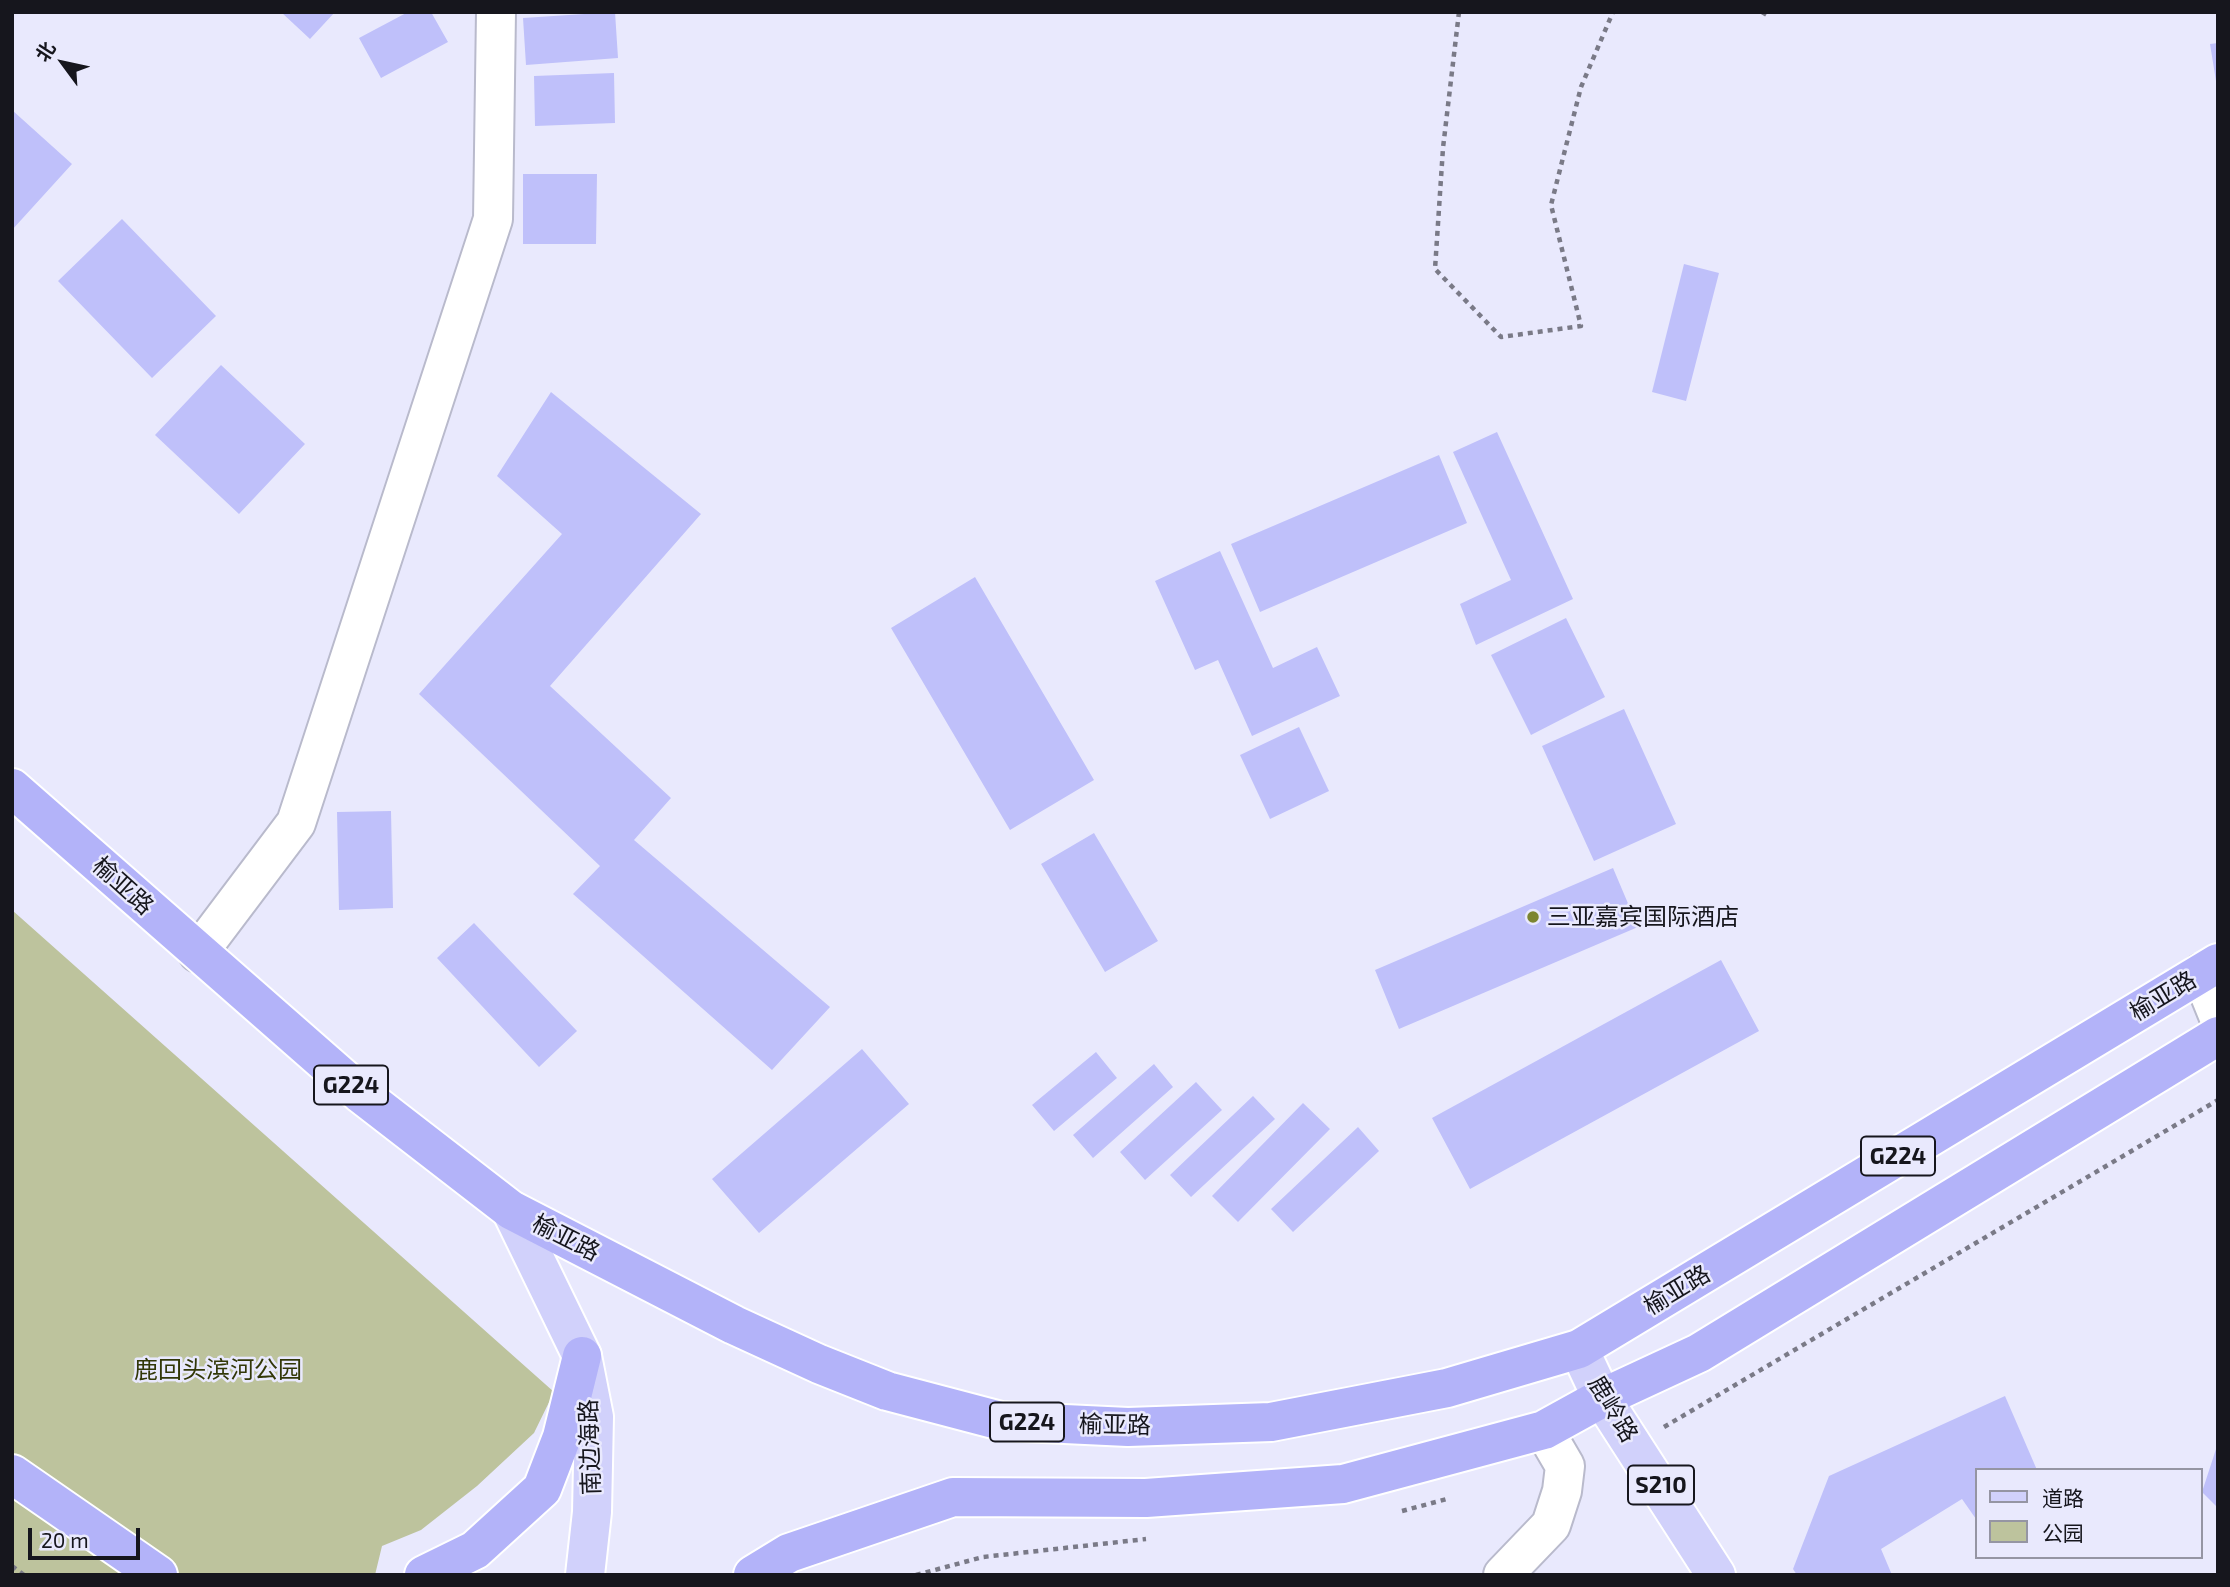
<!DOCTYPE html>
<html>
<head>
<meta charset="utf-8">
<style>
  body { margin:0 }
  #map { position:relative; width:2230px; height:1587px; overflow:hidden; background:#e9e9fd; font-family:"Exo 2","Noto Sans SC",sans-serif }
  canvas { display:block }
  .frame { position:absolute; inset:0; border:14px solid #16161d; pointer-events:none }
  .legend { position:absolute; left:1975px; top:1468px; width:228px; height:91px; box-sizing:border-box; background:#e9e9fd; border:2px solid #9595a3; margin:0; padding:9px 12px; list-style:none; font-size:21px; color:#16161d }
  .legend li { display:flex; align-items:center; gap:14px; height:35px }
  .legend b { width:35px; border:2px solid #9595a3 }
  .north { position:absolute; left:28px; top:28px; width:70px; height:70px; -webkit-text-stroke:5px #e9e9fd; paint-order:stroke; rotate:303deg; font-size:19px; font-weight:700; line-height:28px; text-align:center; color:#16161d }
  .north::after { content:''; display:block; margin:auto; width:24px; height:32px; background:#16161d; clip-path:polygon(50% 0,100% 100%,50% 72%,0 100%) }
  .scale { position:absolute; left:28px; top:1528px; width:112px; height:32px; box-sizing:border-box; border:4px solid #16161d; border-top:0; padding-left:9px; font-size:21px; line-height:24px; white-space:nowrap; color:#16161d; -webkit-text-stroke:5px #e9e9fd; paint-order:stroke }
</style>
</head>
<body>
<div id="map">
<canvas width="2230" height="1587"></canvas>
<div class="frame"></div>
<ul class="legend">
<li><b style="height:9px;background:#d1d1fb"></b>道路</li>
<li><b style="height:19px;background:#bdc39d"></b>公园</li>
</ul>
<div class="north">北</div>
<div class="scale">20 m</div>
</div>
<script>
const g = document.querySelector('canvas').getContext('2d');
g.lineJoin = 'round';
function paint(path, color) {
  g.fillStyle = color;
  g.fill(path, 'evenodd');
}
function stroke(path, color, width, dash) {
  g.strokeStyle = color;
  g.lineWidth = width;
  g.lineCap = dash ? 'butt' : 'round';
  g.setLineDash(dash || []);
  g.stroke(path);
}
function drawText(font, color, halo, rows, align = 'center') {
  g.font = font + ' "Exo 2","Noto Sans SC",sans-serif';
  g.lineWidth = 5;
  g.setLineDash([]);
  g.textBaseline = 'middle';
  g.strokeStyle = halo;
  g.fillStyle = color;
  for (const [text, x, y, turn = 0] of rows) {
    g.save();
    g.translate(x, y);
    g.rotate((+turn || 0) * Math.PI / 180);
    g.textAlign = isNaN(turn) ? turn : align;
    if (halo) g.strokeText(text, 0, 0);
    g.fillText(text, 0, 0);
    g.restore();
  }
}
const green = new Path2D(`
  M12 910 554 1392 534 1433 477 1486 421 1530 382 1546 375 1575H12Z`);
const building = new Path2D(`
  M281 12H335L310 39Z
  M408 12H431L448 42 381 78 359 38Z
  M615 12 618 58 526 65 523 18Z
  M2218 43V81H2216L2210 44Z
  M614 73 615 123 535 126 534 76Z
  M12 110 72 164 12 230Z
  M523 174H597L596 244H523Z
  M122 219 216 316 152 378 58 281Z
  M1684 264 1719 273 1686 401 1652 392Z
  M221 365 305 444 239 514 155 435Z
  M551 392 701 514 550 686 671 798 634 840 830 1007 772 1070 573 894 600 866 419 694 562 534 497 476Z
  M1497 432 1573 599 1476 645 1460 604 1511 580 1453 452Z
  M1439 455 1467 523 1260 612 1231 544Z
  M1220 551 1273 668 1317 647 1340 696 1252 736 1218 660 1195 670 1155 581Z
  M975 577 1094 780 1010 830 891 628Z
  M1566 618 1605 697 1531 735 1491 655Z
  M1624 709 1676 824 1594 861 1542 746Z
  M1299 727 1329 791 1270 819 1240 755Z
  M391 811 393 908 339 910 337 812Z
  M1094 833 1158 941 1105 972 1041 864Z
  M1613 868 1638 927 1399 1029 1375 970Z
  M474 923 577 1031 539 1067 437 958Z
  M1721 960 1759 1031 1470 1189 1432 1118Z
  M862 1049 909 1104 759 1233 712 1179Z
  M1096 1052 1117 1078 1054 1131 1032 1105Z
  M1154 1064 1173 1087 1093 1158 1073 1135Z
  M1196 1082 1222 1110 1145 1180 1120 1152Z
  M1253 1096 1275 1119 1191 1197 1170 1175Z
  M1303 1103 1330 1129 1238 1222 1212 1196Z
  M1358 1127 1379 1151 1293 1232 1271 1209Z
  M2005 1396 2037 1470H1976V1519L1962 1499 1881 1549 1892 1575H1797L1793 1569 1829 1476Z
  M2217 1446H2218V1508L2202 1492Z`);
const path = new Path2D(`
  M1459 12 1443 148 1435 269 1501 337 1581 326 1551 205 1581 87 1613 12
  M1762 12 1767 15 1769 12
  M1664 1427 2218 1100
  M1402 1511 1447 1499
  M12 1566 24 1575
  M916 1575 983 1557 1146 1539`);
const minor = new Path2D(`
  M198 953 296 823 493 219 496 12
  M2201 973 2218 1015
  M1503 1575 1551 1525 1562 1491 1565 1466 1544 1430`);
const major = new Path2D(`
  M511 1210 582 1356 594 1417 592 1512 585 1575
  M1579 1349 1602 1398 1716 1575`);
const highway = new Path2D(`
  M12 788 361 1094 511 1210 734 1325 819 1364 887 1391 1001 1421 1128 1427 1271 1422 1447 1388 1579 1349 2218 963
  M12 1474 158 1575
  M424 1575 475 1550 542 1489 562 1437 582 1356
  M753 1575 789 1553 953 1497 1146 1498 1343 1484 1544 1430 1602 1398 1699 1353 2218 1036`);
const markers = [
  [1533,917,7,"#7c8531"]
];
const shields = [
  [351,1085,74],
  [1898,1156,74],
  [1027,1422,74],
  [1661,1485,66]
];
const shieldNames = [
  ["G224",351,1085],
  ["G224",1898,1156],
  ["G224",1027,1422],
  ["S210",1661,1485]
];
const streetNames = [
  ["榆亚路",123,886,42],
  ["榆亚路",2163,996,-31],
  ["榆亚路",566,1238,27],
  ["榆亚路",1677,1290,-31],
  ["鹿岭路",1613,1409,59],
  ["榆亚路",1115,1425,1],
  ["南边海路",590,1447,-92]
];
const poiNames = [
  ["三亚嘉宾国际酒店",1547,917]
];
const parkNames = [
  ["鹿回头滨河公园",218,1370]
];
paint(green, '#bdc39d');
paint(building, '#bfc0fa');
stroke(minor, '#b9bacc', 42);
stroke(major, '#fff', 42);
stroke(highway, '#fff', 42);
stroke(path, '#7a7a87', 4.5, [5, 5]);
stroke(minor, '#fff', 38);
stroke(major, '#d1d1fb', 38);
stroke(highway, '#b3b3f9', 38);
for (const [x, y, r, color] of markers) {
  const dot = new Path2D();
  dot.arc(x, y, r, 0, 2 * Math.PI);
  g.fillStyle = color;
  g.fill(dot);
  stroke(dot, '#e9e9fd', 2.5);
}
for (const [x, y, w] of shields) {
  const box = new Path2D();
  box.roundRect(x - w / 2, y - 19.5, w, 39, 5);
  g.fillStyle = '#e9e9fd';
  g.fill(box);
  stroke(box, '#16161d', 2);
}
drawText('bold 23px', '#16161d', null, shieldNames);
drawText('24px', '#16161d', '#e9e9fd', streetNames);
drawText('24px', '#16161d', '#e9e9fd', poiNames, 'left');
drawText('24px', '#323707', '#e9e9fd', parkNames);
</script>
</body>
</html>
